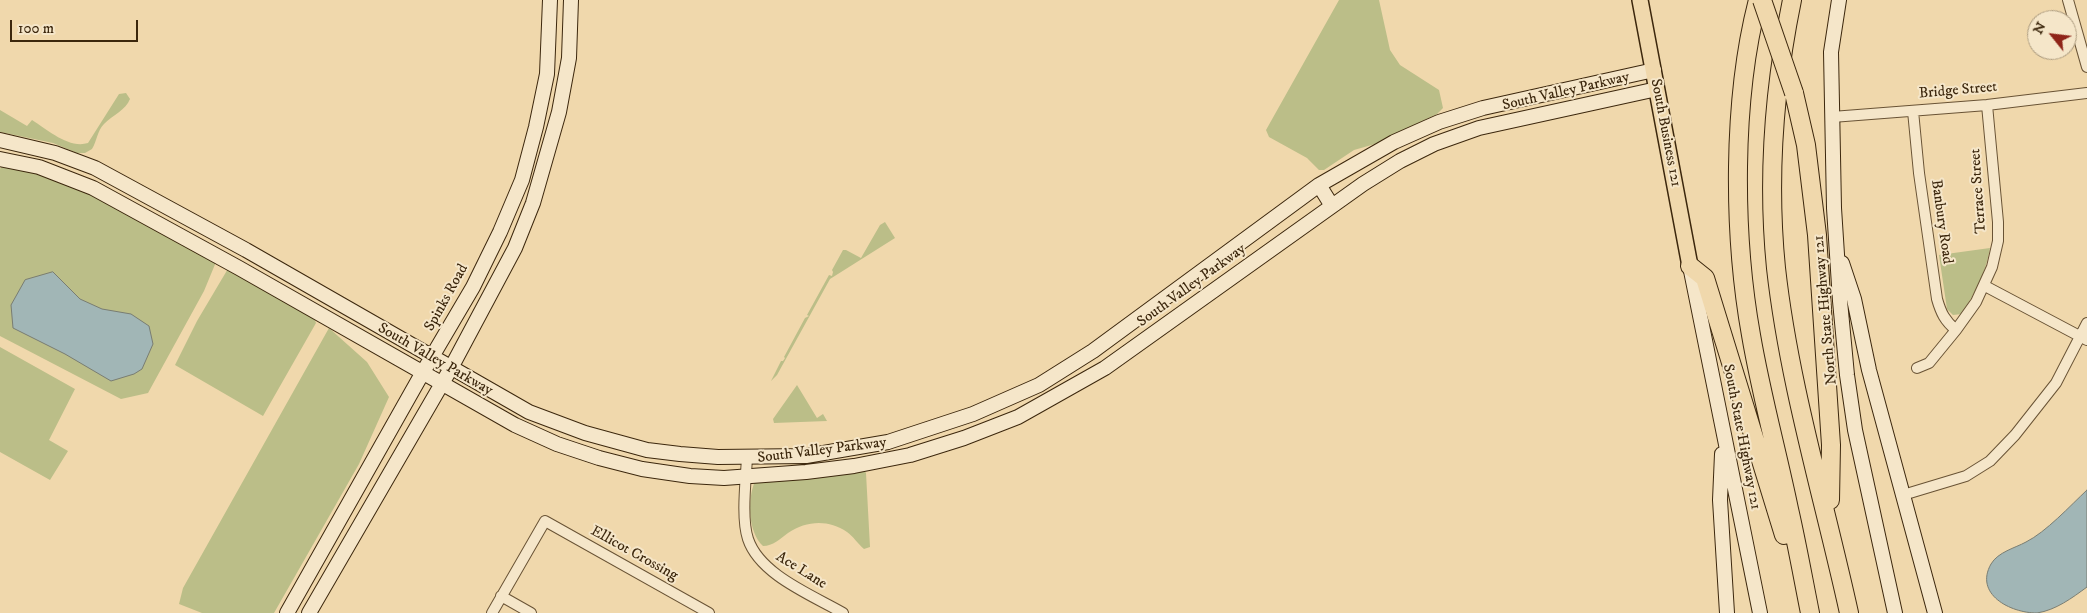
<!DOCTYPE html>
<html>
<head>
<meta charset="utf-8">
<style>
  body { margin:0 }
  #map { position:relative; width:2087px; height:613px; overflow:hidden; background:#f0d8ac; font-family:"IM FELL DW Pica",serif }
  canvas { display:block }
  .north { position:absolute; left:2027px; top:10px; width:50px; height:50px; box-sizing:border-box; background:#f5e6c9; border:1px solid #ab9a7e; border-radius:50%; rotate:299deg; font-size:14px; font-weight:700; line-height:20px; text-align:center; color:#3c270d }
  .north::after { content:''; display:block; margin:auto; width:18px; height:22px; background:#8f2418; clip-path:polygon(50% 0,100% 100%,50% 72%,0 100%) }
  .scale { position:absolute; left:10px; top:20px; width:128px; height:22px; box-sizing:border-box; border:2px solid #3c270d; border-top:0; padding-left:6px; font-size:15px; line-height:18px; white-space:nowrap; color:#3c270d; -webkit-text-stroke:4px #f5e6c9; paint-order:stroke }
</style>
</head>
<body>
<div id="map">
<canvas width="2087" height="613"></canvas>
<div class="north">N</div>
<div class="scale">100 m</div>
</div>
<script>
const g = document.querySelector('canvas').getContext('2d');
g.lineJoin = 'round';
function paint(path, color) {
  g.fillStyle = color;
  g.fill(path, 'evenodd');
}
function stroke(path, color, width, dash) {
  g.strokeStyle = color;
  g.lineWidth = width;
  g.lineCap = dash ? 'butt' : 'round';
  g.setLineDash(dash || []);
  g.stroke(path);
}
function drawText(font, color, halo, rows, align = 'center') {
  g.font = font + ' "IM FELL DW Pica",serif';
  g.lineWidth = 4;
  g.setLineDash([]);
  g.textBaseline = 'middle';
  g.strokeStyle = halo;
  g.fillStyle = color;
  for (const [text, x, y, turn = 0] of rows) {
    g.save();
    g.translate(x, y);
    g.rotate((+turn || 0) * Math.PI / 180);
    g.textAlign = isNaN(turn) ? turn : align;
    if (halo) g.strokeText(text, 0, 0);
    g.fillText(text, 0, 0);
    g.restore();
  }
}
const green = new Path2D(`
  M1339 0H1379L1390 50 1400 65 1439 90 1443 108 1437 114 1375 144 1354 150 1324 170H1319L1307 158 1269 137 1266 130Z
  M126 93 130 99C126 110 113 115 104 124 97 131 97 141 92 149L85 153H77L53 143 0 132V110L27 126 32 120C48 130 69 149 88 143L119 94Z
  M3 164 45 173 101 198 216 262 204 291 148 393 121 399 0 336V169Z
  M885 222 895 238 830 279 777 375 771 381 781 361H783L785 358 784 357 805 318 809 316 807 315 829 275 832 276 833 272 832 270 843 250H846L861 258 880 225Z
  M1990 248C1986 273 1975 292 1962 314L1953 315 1947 309 1939 255Z
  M229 267 314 318 316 323 263 416 175 365 197 321Z
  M329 328 367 362 389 397 359 464 274 613H202L179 604 183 588Z
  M0 347 75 389 49 440 68 451 50 480 0 452Z
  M797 385 817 418 823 414 827 421 774 423 773 419Z
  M863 469 866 473 870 547 864 549C858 544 853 536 847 532 828 519 806 521 788 533 780 539 773 546 763 546 748 532 747 500 755 481Z`);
const water = new Path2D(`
  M53 272 80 299 102 309 131 314 149 326 153 344 142 369 134 374 111 381 65 354 13 328 11 305 25 280Z
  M2087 490V587C2072 598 2056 610 2037 613 2010 613 1974 594 1991 564 1998 552 2015 548 2026 542 2046 532 2070 506 2087 490Z`);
const minor = new Path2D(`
  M2068 0 2087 67
  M1913 111 1919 173 1937 299C1941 313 1945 321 1956 330
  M1832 117 1987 105 2087 93
  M1985 286 2087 340
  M1917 368 1929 363 1956 330 1976 302 1992 267 1998 241V222L1987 105
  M747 457C746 480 741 518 748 539 760 575 812 595 843 613
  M1903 495 1966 476 1990 461 2015 435 2056 383 2087 323
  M501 596 531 613
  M492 613 545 521 709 613`);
const secondary = new Path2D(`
  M1839 0 1831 52 1834 208 1840 301 1847 375 1855 430 1895 613
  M0 140 55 153 95 168 246 250 529 412 585 433 647 450 680 454 718 457 806 456 888 442 973 414 1039 385 1093 351 1319 185 1394 142 1439 122 1483 108 1654 70
  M0 159 39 167 93 188 239 268 515 425 557 444 599 458 642 469 690 476 724 478 806 472 854 466 910 455 964 438 1018 417 1105 368 1363 184 1400 161 1434 144 1479 128 1657 89
  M1319 185 1332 206
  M1842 263 1854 299 1869 370 1935 613
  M1690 266 1760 613
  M1722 454 1720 500 1727 613
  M287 613 423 372 473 287 500 232 522 180 536 127 547 74 550 0
  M309 613 451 368 515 248 533 203 559 112 569 58 571 0`);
const primary = new Path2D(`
  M1640 0 1690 266`);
const motorway = new Path2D(`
  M1758 0C1732 100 1733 234 1751 335 1761 394 1777 451 1789 509 1797 544 1803 578 1810 613
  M1792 0C1774 88 1767 178 1776 268 1789 385 1824 499 1849 613
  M1794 93 1806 145 1817 235 1831 445 1830 500
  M1690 266 1705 278 1784 535`);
const motorwayBridge = new Path2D(`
  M1762 0 1794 93`);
const streetNames = [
  ["Bridge Street",1958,91,-5],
  ["South Valley Parkway",1566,92,-13],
  ["South Business 121",1665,133,79],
  ["Terrace Street",1979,191,-94],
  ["Banbury Road",1941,222,82],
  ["South Valley Parkway",1192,286,-36],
  ["Spinks Road",447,298,-61],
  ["North State Highway 121",1826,310,-95],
  ["South Valley Parkway",435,360,30],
  ["South State Highway 121",1741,437,79],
  ["South Valley Parkway",822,451,-7],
  ["Ellicot Crossing",634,554,29],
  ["Ace Lane",801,571,32]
];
paint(green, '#bbbe88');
paint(water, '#a1b6b6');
stroke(water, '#797d72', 1);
stroke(minor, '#695335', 12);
stroke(secondary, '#3c270d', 16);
stroke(primary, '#3c270d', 18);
stroke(motorway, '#3c270d', 20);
stroke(minor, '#f5e6c9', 10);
stroke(secondary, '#f5e6c9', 14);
stroke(primary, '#f0d8ac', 15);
stroke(motorway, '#f0d8ac', 18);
stroke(motorwayBridge, '#3c270d', 20, []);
stroke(motorwayBridge, '#f0d8ac', 18);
drawText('15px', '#3c270d', '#f5e6c9', streetNames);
</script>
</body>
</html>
